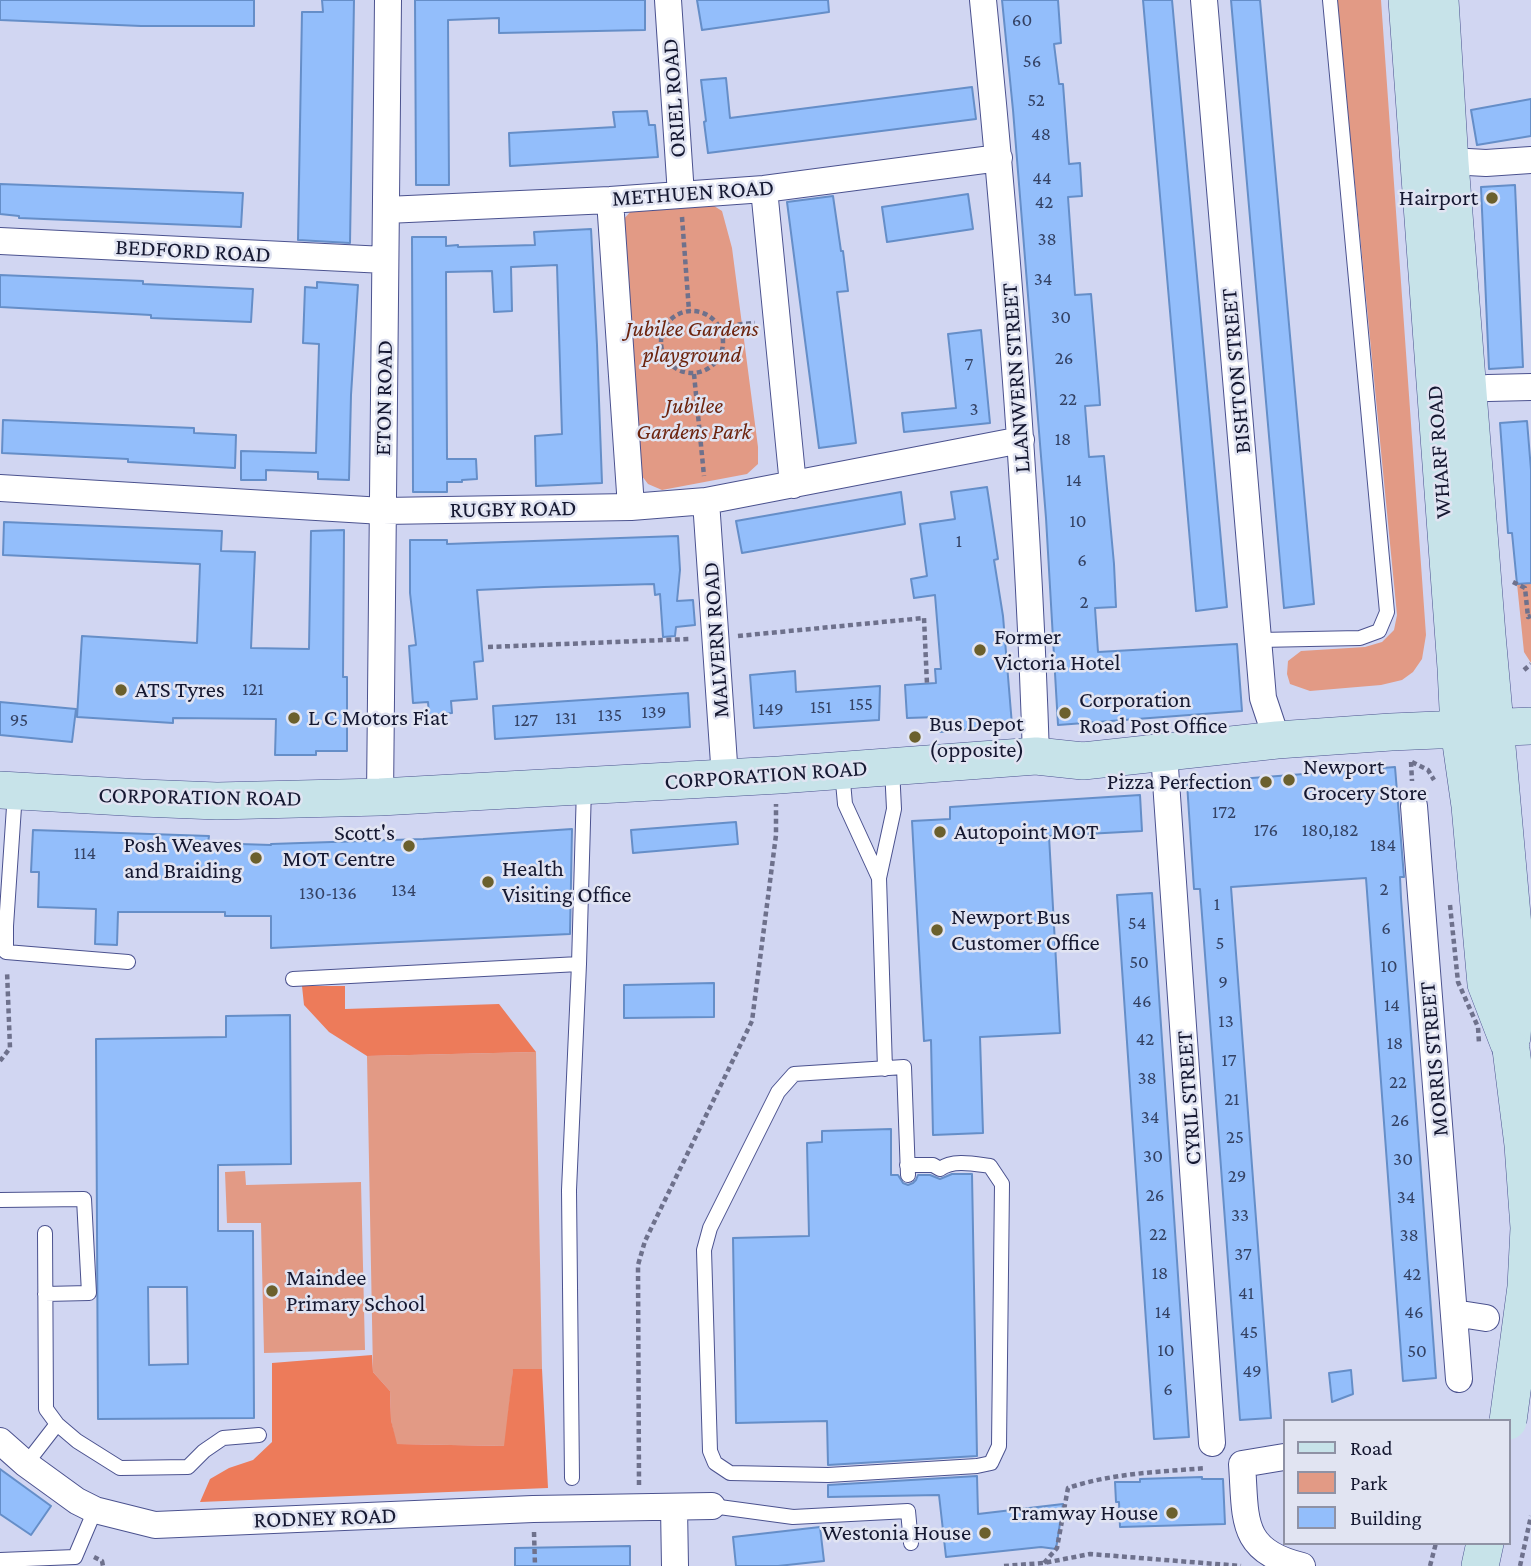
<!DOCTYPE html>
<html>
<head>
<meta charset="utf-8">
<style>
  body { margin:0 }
  #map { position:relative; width:1531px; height:1566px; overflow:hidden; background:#d1d6f2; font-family:"Crimson Pro",serif }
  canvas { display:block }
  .legend { position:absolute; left:1283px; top:1419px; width:228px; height:126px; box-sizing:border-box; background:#e1e4f2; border:2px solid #8f92a5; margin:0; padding:9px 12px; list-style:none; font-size:21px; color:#151831 }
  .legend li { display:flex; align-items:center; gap:14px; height:35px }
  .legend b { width:35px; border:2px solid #8f92a5 }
</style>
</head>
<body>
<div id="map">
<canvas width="1531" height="1566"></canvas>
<ul class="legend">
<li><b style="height:9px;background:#c7e3e9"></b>Road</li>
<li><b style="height:19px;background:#e29a85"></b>Park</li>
<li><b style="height:19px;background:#93befb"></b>Building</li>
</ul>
</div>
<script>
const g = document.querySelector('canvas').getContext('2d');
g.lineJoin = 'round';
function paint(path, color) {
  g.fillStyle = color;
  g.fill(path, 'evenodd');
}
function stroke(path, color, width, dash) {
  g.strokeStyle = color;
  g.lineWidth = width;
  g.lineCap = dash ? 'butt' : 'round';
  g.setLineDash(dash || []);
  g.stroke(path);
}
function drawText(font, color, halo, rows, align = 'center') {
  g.font = font + ' "Crimson Pro",serif';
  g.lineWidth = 5;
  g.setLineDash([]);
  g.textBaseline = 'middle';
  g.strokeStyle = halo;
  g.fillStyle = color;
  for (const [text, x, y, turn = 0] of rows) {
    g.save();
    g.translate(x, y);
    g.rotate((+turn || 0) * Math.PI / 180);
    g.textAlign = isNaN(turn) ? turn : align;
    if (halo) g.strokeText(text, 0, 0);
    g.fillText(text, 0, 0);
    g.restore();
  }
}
const green = new Path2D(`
  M1337 0H1381L1426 635 1422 659 1413 672 1402 680 1381 685 1310 691 1290 684 1287 674 1288 661 1301 651 1365 647 1382 642 1394 630 1397 615Z
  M711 204 722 211 732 248 758 447V464L747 474 662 490 648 484 639 472 623 220 631 211Z
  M1531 573V663L1524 652 1516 574Z
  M536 1052 542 1369 513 1370 505 1446 396 1444 391 1420 390 1391 373 1372 367 1056Z
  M245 1171 246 1185 361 1182 365 1350 264 1353 261 1223H227L225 1172Z`);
const forest = new Path2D(`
  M302 986H345V1009L499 1004 536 1052 367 1056 329 1032 304 1005Z
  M372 1355 373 1372 390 1391 391 1420 397 1444 504 1446 513 1369H542L548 1488 200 1502 210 1479 229 1468 253 1460 272 1442V1363Z`);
const building = new Path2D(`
  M0 0H254V26H141L0 20Z
  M322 0H354L350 243 298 240 302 12H323Z
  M415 0H645V30L499 33V18L448 20 449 185H416Z
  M697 0H828L829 12 702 30Z
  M1002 0H1058L1061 43 1054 44 1059 84H1063L1069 164 1080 163 1082 196 1068 197 1075 295 1091 294 1099 390 1100 405 1085 406 1089 457 1104 456 1114 564 1116 607 1095 608 1098 652 1237 644 1242 711 1058 725 1046 518 1013 110Z
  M1143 0H1172L1227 607 1196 611Z
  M1231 0H1260L1314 604 1284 608Z
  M726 78 730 118 972 87 976 119 708 153 704 122 706 121 701 80Z
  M1531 99V136L1477 145 1471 110Z
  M647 111 649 125H655L658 157 510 166 509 133 615 127 613 112Z
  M0 184 243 193 241 227 19 218V216L0 214Z
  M1515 185 1523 367 1489 369 1481 187Z
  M968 194 973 229 887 242 882 207Z
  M833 196 841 251H843L848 291 837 292 856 443 819 448 787 202Z
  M591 229 597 345 602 483 536 486 535 436 562 434 557 265 511 267 512 311 494 312 492 271 446 272 447 459H476L477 479 462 480V482H447V492H413L412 237H446V246L458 245V247L535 245 534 232Z
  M0 275 143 281V284L253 289 251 322 151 318V315L0 307Z
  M317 282 358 285 351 395 349 480 318 479V472L266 470V480H241V451L316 453 319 344 303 343 305 287 317 288Z
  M981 330 990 423 904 432 902 413 956 408 948 334Z
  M3 420 194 428V433L236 435 235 468 128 462V459L2 453Z
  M1527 421 1531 470V583L1517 584 1512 533H1508L1500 423Z
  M987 487 998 559 994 560 1003 616 1012 725 940 732 939 717 907 718 905 685 936 683 935 669H941L935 595 914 598 911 579 927 576 920 524 955 519 951 492Z
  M901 492 905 524 742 553 736 521Z
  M4 522 222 531 221 551 255 552 251 648 309 649 311 531 344 530 343 677H347V751H316V755H275L276 719 173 718V723L77 717 82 636 197 643 200 564 3 555Z
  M678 536 680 570 677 601 693 600 695 625 676 627 675 636 663 637 660 594 655 595 654 584 544 587 477 590 483 661 474 662 477 699 451 701 452 713 429 715 428 702 413 703 409 646 416 645 410 593V540H447V544Z
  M795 671 796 692 880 686 879 720 754 728 750 675Z
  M688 693 690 727 495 739 493 706Z
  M0 702 76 709 72 742 0 735Z
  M1395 767 1404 877H1400L1401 898 1436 1378 1403 1381 1366 878 1231 887 1271 1418 1240 1420 1202 915 1200 889H1194L1187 783Z
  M1140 795 1142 831 1049 836 1060 1033 980 1037 983 1133 933 1135 931 1040 924 1041 912 821 950 819V807Z
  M736 822 738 844 633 853 631 830Z
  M572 829 570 934 271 948V916H225V912H118L117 945 95 944 96 909 38 907 39 872H31L33 830 209 836 208 843 271 845V844L423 839Z
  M1152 893 1189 1437 1154 1439 1117 895Z
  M714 983V1017L624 1018V985Z
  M290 1015 291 1164 218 1165V1231H253L254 1418 98 1419 96 1039 226 1037V1016ZM148 1287H187L188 1364 149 1365Z
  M891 1129V1175H898L903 1183 908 1185 913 1183 916 1180 918 1175H930L940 1179 952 1174H972L977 1456 828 1465 827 1421 736 1423 733 1238 809 1236 807 1143 822 1142V1131Z
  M1351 1370 1353 1394 1332 1402 1329 1373Z
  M0 1469 51 1506 31 1535 0 1514Z
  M977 1476 978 1514 1063 1504 1056 1549 1041 1547 946 1557 939 1495 828 1497V1485Z
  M1202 1477V1479H1223L1225 1524 1120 1527 1119 1502H1116L1115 1482H1140V1479Z
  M820 1527 824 1561 778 1566H736L733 1537Z
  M630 1546V1566H515V1548Z`);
const path = new Path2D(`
  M682 217 689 311
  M661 342a31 31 0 1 1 62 0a31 31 0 1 1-62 0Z
  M721 328 742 324 755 323
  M644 335 662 334
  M694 374 704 476
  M1513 582 1525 588 1528 617 1531 616
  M738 636 924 618 927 684
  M488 647 690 639
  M1524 670 1531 664
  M1411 762 1412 781
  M1412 762 1428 770 1434 780
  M0 1061 10 1048 7 971
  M639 1485 638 1265 645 1241 752 1021 776 835V804
  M534 1532 535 1566
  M94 1557 102 1561 103 1566
  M1044 1563 1057 1548 1068 1488C1112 1473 1160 1472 1206 1468
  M1004 1566 1044 1563 1090 1554 1241 1566
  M1430 1566 1436 1543
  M1520 1566 1531 1516`);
const lane = new Path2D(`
  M1259 640 1360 638 1379 631 1387 612 1330 0
  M842 771 845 804 879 878
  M15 792 6 926V952L128 962
  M579 964 584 787
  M293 979 579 964 569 1190 572 1478
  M885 1069 879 878 894 809 892 768
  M907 1165H933L940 1169
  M908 1175 904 1067 794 1074 778 1092 710 1228 704 1250 710 1451 715 1463 730 1473 828 1475 977 1466 991 1463 999 1446 1002 1184 990 1166C975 1164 953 1159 940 1169
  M0 1200 84 1199 89 1293 45 1294
  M57 1424 77 1441 120 1468 188 1467 204 1451 223 1438 259 1435
  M26 1464 57 1424 46 1409 45 1233
  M712 1506 793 1517 908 1511 911 1543
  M0 1560 75 1557 95 1510`);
const street = new Path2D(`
  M668 0 681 195
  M983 0C1008 251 1028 503 1036 756
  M1204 0 1263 698 1277 740
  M1468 162 1486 163 1531 160
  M764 189 793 485
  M610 200 631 507
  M386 210 610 200 764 189 999 158
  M0 241 385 260
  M1488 388 1531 387
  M0 488 383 511 631 507 706 501 1021 440
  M706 501 725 778
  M1164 753 1212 1443
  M380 797 388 0
  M1414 806 1459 1379
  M1454 1313 1486 1318
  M0 1441 26 1464 77 1501 95 1510 155 1525 533 1509 712 1506
  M1284 1457 1242 1464C1246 1519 1239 1551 1302 1566
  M674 1507 675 1566`);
const secondary = new Path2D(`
  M1407 0 1456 668 1459 729 1470 806 1486 984 1511 1049
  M1440 0 1450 163 1487 635 1517 971 1512 1037
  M0 790 142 798 217 801 380 797 779 775 1036 756 1083 761 1277 740 1391 732 1531 726
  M1480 1566 1485 1543`);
const pathBridge = new Path2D(`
  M1450 905 1458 982 1478 1027 1479 1043`);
const secondaryBridge = new Path2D(`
  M1508 1421 1526 1287 1529 1228 1523 1145 1511 1049`);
const markers = [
  [1492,198,7,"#6b602d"],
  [980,650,7,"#6b602d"],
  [121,690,7,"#6b602d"],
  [1065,713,7,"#6b602d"],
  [294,718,7,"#6b602d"],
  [915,737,7,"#6b602d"],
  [1289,780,7,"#6b602d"],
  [1266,782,7,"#6b602d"],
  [940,832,7,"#6b602d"],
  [409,846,7,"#6b602d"],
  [256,858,7,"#6b602d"],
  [488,882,7,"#6b602d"],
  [937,930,7,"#6b602d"],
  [272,1291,7,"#6b602d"],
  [1172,1513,7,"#6b602d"],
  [985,1533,7,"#6b602d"]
];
const numberNames = [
  ["60",1022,20],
  ["56",1032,61],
  ["52",1036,100],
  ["48",1041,134],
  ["44",1042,178],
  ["42",1044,202],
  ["38",1047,239],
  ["34",1043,279],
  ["30",1061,317],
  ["26",1064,358],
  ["7",969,364],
  ["22",1068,399],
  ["3",974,409],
  ["18",1063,439],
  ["14",1074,480],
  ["10",1078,521],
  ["1",959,541],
  ["6",1082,560],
  ["2",1084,602],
  ["121",253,689],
  ["155",861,704],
  ["151",821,707],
  ["149",771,709],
  ["139",654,712],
  ["135",610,715],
  ["131",566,718],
  ["95",19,720],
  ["127",526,720],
  ["172",1224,812],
  ["176",1266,830],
  ["180,182",1330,830],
  ["184",1383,845],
  ["114",85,853],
  ["2",1384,889],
  ["134",404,890],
  ["130-136",328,893],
  ["1",1217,904],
  ["54",1137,923],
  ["6",1386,928],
  ["5",1220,943],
  ["50",1139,962],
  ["10",1389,966],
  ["9",1223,982],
  ["46",1142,1001],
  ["14",1392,1005],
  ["13",1226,1021],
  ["42",1145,1039],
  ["18",1395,1043],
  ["17",1229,1060],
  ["38",1147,1078],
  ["22",1398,1082],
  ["21",1232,1099],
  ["34",1150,1117],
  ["26",1400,1120],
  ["25",1235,1137],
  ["30",1153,1156],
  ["30",1403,1159],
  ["29",1237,1176],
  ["26",1155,1195],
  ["34",1406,1197],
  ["33",1240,1215],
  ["22",1158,1234],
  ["38",1409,1235],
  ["37",1243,1254],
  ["18",1160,1273],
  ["42",1412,1274],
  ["41",1246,1293],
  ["14",1163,1312],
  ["46",1414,1312],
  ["45",1249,1332],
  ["10",1166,1350],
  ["50",1417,1351],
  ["49",1252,1371],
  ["6",1168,1389]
];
const streetNames = [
  ["ORIEL ROAD",674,98,-94],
  ["METHUEN ROAD",693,193,-4],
  ["BEDFORD ROAD",193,251,3],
  ["BISHTON STREET",1236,371,-95],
  ["LLANWERN STREET",1016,378,-94],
  ["ETON ROAD",384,398,-89],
  ["WHARF ROAD",1439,452,-94],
  ["RUGBY ROAD",513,509,-1],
  ["MALVERN ROAD",716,640,-94],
  ["CORPORATION ROAD",766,775,-4],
  ["CORPORATION ROAD",200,797,1],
  ["MORRIS STREET",1434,1059,-95],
  ["CYRIL STREET",1189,1098,-94],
  ["RODNEY ROAD",325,1518,-2]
];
const poiNames = [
  ["Hairport",1478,198,"right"],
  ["Former",994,637],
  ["Victoria Hotel",994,663],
  ["ATS Tyres",135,690],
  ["Corporation",1079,700],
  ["Road Post Office",1079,726],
  ["L C Motors Fiat",308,718],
  ["Bus Depot",929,724],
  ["(opposite)",929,750],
  ["Newport",1303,767],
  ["Grocery Store",1303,793],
  ["Pizza Perfection",1252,782,"right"],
  ["Autopoint MOT",954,832],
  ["Scott's",395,833,"right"],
  ["MOT Centre",395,859,"right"],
  ["Posh Weaves",242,845,"right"],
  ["and Braiding",242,871,"right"],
  ["Health",502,869],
  ["Visiting Office",502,895],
  ["Newport Bus",951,917],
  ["Customer Office",951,943],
  ["Maindee",286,1278],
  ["Primary School",286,1304],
  ["Tramway House",1158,1513,"right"],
  ["Westonia House",971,1533,"right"]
];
const parkNames = [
  ["Jubilee Gardens",692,329],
  ["playground",692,355],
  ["Jubilee",694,406],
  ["Gardens Park",694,432]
];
paint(green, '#e29a85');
paint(forest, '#ed7b5a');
paint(building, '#93befb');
stroke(building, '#658ec8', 2);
stroke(lane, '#4b528f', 16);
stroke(street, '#4b528f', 28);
stroke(secondary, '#4b528f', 38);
stroke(path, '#6e718c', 4.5, [5, 3.5]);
stroke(lane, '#fff', 14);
stroke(street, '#fff', 26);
stroke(secondary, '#c7e3e9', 37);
stroke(secondaryBridge, '#4b528f', 38, []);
stroke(pathBridge, '#6e718c', 4.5, [5, 3.5]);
stroke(secondaryBridge, '#c7e3e9', 37);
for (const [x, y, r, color] of markers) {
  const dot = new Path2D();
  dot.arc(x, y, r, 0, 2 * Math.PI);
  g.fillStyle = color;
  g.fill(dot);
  stroke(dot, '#e1e4f2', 2.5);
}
drawText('19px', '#344264', null, numberNames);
drawText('23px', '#151831', '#e1e4f2', streetNames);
drawText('23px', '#151831', '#e1e4f2', poiNames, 'left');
drawText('italic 23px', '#6c240e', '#e1e4f2', parkNames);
</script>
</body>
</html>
